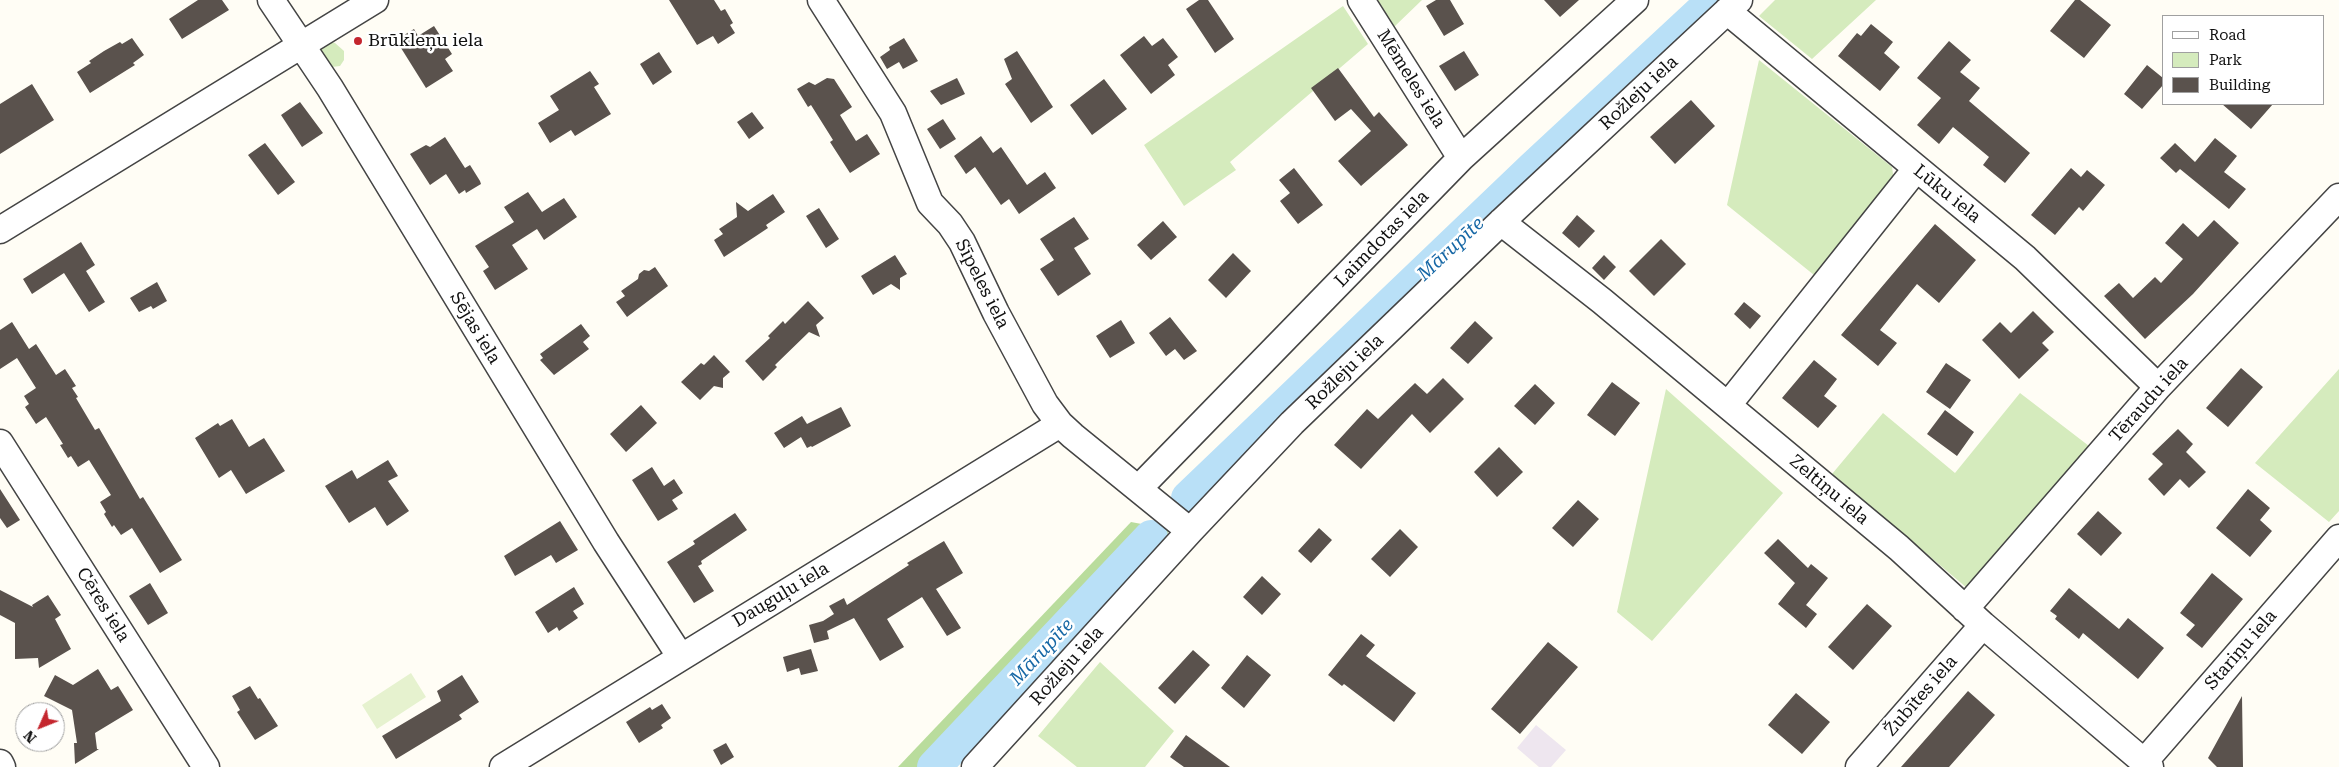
<!DOCTYPE html>
<html>
<head>
<meta charset="utf-8">
<style>
  body { margin:0 }
  #map { position:relative; width:2339px; height:767px; overflow:hidden; background:#fffdf5; font-family:"Roboto Serif",serif }
  canvas { display:block }
  .legend { position:absolute; left:2162px; top:15px; width:162px; height:90px; box-sizing:border-box; background:#fff; border:1px solid #a0a0a0; margin:0; padding:6px 9px; list-style:none; font-size:15px; color:#111 }
  .legend li { display:flex; align-items:center; gap:10px; height:25px }
  .legend b { width:25px; border:1px solid #a0a0a0 }
  .north { position:absolute; left:15px; top:702px; width:50px; height:50px; box-sizing:border-box; background:#fff; border:1px solid #a0a0a0; border-radius:50%; rotate:226deg; font-size:14px; font-weight:700; line-height:20px; text-align:center; color:#111 }
  .north::after { content:''; display:block; margin:auto; width:18px; height:22px; background:#c4262e; clip-path:polygon(50% 0,100% 100%,50% 72%,0 100%) }
</style>
</head>
<body>
<div id="map">
<canvas width="2339" height="767"></canvas>
<ul class="legend">
<li><b style="height:6px;background:#fff"></b>Road</li>
<li><b style="height:14px;background:#d5ebbd"></b>Park</li>
<li><b style="height:14px;background:#5a524d"></b>Building</li>
</ul>
<div class="north">N</div>
</div>
<script>
const g = document.querySelector('canvas').getContext('2d');
g.lineJoin = 'round';
function paint(path, color) {
  g.fillStyle = color;
  g.fill(path, 'evenodd');
}
function stroke(path, color, width, dash) {
  g.strokeStyle = color;
  g.lineWidth = width;
  g.lineCap = dash ? 'butt' : 'round';
  g.setLineDash(dash || []);
  g.stroke(path);
}
function drawText(font, color, halo, rows, align = 'center') {
  g.font = font + ' "Roboto Serif",serif';
  g.lineWidth = 5;
  g.setLineDash([]);
  g.textBaseline = 'middle';
  g.strokeStyle = halo;
  g.fillStyle = color;
  for (const [text, x, y, turn = 0] of rows) {
    g.save();
    g.translate(x, y);
    g.rotate((+turn || 0) * Math.PI / 180);
    g.textAlign = isNaN(turn) ? turn : align;
    if (halo) g.strokeText(text, 0, 0);
    g.fillText(text, 0, 0);
    g.restore();
  }
}
const industrial = new Path2D(`
  M1536 725 1566 750 1551 767H1539L1517 748Z`);
const green = new Path2D(`
  M1378 0H1422L1394 27Z
  M1775 0H1876L1812 59 1759 16Z
  M1343 6 1368 44 1230 162 1236 170 1184 206 1144 145Z
  M328 41 335 43 344 51V60L340 66 332 67 322 59 320 47Z
  M1759 60 1892 167 1894 181 1814 275 1727 205Z
  M2339 369V511L2329 522 2255 463Z
  M1666 389 1783 493 1652 641 1617 612Z
  M2020 393 2089 446 1967 588 1832 474 1883 413 1955 473Z
  M1100 662 1174 731 1145 767H1077L1038 736Z`);
const forest = new Path2D(`
  M1131 522 1168 529V541L952 767H898Z`);
const pitch = new Path2D(`
  M411 673 426 697 377 729 362 705Z`);
const river = new Path2D(`
  M1188 498 1533 168 1714 0
  M934 767 1151 537`);
const building = new Path2D(`
  M198 0H222L229 10 182 39 169 19Z
  M669 0H714L721 11 725 9 733 23 730 25 735 33 718 44 713 36 697 45Z
  M1199 0H1208L1234 39 1215 53 1186 9Z
  M1436 0H1450L1464 24 1444 36 1426 6Z
  M1544 0H1579L1560 17Z
  M2075 0H2080L2111 25 2084 58 2050 31Z
  M1871 24 1893 42 1884 53 1900 67 1880 91 1838 56 1857 33 1861 36Z
  M434 26 452 54 445 59 453 71 426 88 396 40 414 29 418 36Z
  M1144 36 1152 46 1163 38 1178 57 1168 65 1175 75 1151 94 1120 55Z
  M132 38 144 55 133 63 135 65 90 93 77 72 91 63 89 61 104 51 120 42 122 44Z
  M904 38 918 61 903 69 899 62 887 69 880 57 890 50 889 47Z
  M1949 41 1971 60 1960 72 1980 88 1969 101 2030 153 2005 183 1983 165 1989 157 1953 127 1939 144 1917 125 1941 98 1917 78Z
  M1017 51 1053 107 1031 123 1005 84 1012 79 1004 59Z
  M1464 51 1479 75 1455 91 1439 66Z
  M659 52 672 72 653 85 640 64Z
  M2147 65 2163 78V85L2142 109 2124 94Z
  M1338 68 1374 117 1379 112 1408 145 1361 186 1338 161 1371 131 1351 109 1335 121 1311 88Z
  M590 71 599 84 594 87 611 114 575 136 571 130 550 143 538 123 559 110 550 96Z
  M827 78 834 79 852 107 840 115 856 141 867 134 880 154 850 173 830 142 833 140 811 105 808 107 797 89 809 82 815 85Z
  M957 78 965 94 941 105 930 91Z
  M1104 79 1127 109 1092 135 1070 105Z
  M32 84 54 120 0 154V104Z
  M1691 100 1715 126 1675 164 1650 137Z
  M300 102 323 133 302 147 281 115Z
  M2222 104H2273L2251 129Z
  M752 112 764 128 749 139 737 122Z
  M943 119 956 139 940 149 927 129Z
  M981 136 993 153 1001 147 1027 185 1045 172 1056 188 1019 214 1009 199 1001 205 975 167 966 174 954 156Z
  M445 137 465 168 470 165 480 181 481 184 466 193 465 190 459 194 446 174 430 185 410 154 426 145 430 147Z
  M2215 138 2237 156 2224 172 2246 189 2229 209 2180 169 2176 173 2160 158 2175 143 2195 162Z
  M265 143 295 182 278 195 248 155Z
  M1294 168 1323 205 1298 224 1280 201 1290 193 1279 180Z
  M2071 168 2081 177 2087 170 2105 185 2083 211 2079 207 2055 235 2031 215Z
  M528 192 542 212 564 198 577 217 544 240 537 229 512 245 528 269 495 290 483 271 489 267 475 246 514 222 504 207Z
  M773 194 785 212 766 225 768 228 756 236 724 257 714 240 723 234 719 229 737 217 736 202 748 211Z
  M819 208 839 239 826 248 806 216Z
  M1577 215 1595 231 1579 248 1562 233Z
  M1074 217 1089 239 1074 248 1091 274 1058 296 1040 269 1054 260 1040 239Z
  M2214 220 2239 243 2193 294 2145 339 2104 296 2119 283 2133 298 2155 277 2161 283 2183 259 2165 243 2183 223 2198 237Z
  M1163 221 1177 237 1151 260 1137 245Z
  M1935 224 1976 260 1939 303 1917 284 1880 330 1897 343 1878 366 1841 335Z
  M1661 239 1686 264 1654 296 1629 271Z
  M81 242 95 265 86 271 105 302 89 312 64 273 32 294 23 279Z
  M1233 253 1251 271 1226 298 1208 280Z
  M895 255 907 274 900 278V290L891 284 873 295 861 276Z
  M1604 255 1616 267 1604 280 1592 268Z
  M655 267 668 286 627 317 616 302 625 296 621 291 638 279 639 274 644 270 649 271Z
  M157 282 167 301 153 309 151 306 139 312 130 298Z
  M808 301 824 318 816 325 820 337 809 332 775 365 777 367 763 381 745 361 770 338 768 336 783 321 785 324Z
  M1744 302 1761 316 1750 329 1734 314Z
  M2033 311 2054 332 2042 343 2049 350 2019 379 1982 340 2000 322 2011 333Z
  M1170 317 1197 351 1184 360 1175 349 1166 356 1149 333Z
  M1121 320 1135 343 1110 358 1096 336Z
  M1475 321 1493 338 1468 364 1450 348Z
  M12 322 29 349 36 344 56 375 65 369 76 386 72 388 78 397 76 398 95 430 99 428 140 499 143 497 182 560 160 573 132 528 121 535 114 525 112 527 104 514 106 512 100 502 111 495 89 460 78 467 71 456 68 458 60 445 63 444 46 417 36 424 25 407 29 404 24 396 36 388 17 358 0 369V330Z
  M581 324 590 336 583 342 589 349 554 375 540 360 543 358 540 354Z
  M714 355 730 372 723 378V388L714 386 700 400 681 382 701 363 704 365Z
  M1814 360 1837 379 1824 396 1837 406 1818 428 1782 398Z
  M1946 363 1971 380 1950 409 1926 392Z
  M2241 368 2263 387 2228 427 2206 408Z
  M1443 378 1464 399 1430 433 1412 414 1361 469 1334 445 1367 409 1378 419 1415 383 1427 394Z
  M1612 382 1640 403 1615 436 1587 415Z
  M1535 384 1555 403 1535 425 1514 406Z
  M641 405 657 423 626 452 610 434Z
  M841 407 851 426 812 447 811 446 807 448 801 437 784 448 774 433 802 416 807 424Z
  M1945 410 1974 432 1957 456 1927 434Z
  M232 419 249 447 264 438 285 471 246 494 231 470 219 478 195 438 218 423 220 426Z
  M2178 429 2193 444 2186 452 2206 472 2189 488 2180 479 2164 496 2148 479 2163 464 2152 454Z
  M1499 447 1523 472 1497 497 1474 472Z
  M388 460 398 476 388 481 409 511 387 526 375 507 349 523 325 486 352 470 357 479Z
  M652 467 664 486 674 479 683 493 672 500 678 509 658 521 632 480Z
  M0 489 20 520 7 528 0 518Z
  M2248 489 2270 508 2260 520 2272 531 2250 557 2216 528Z
  M1578 500 1599 519 1573 547 1552 528Z
  M2098 511 2122 533 2101 556 2077 534Z
  M735 513 747 530 701 561 702 564 698 566 714 591 694 603 667 562 695 544 693 541Z
  M560 521 578 550 556 563 551 555 515 576 504 556Z
  M1319 528 1332 540 1311 563 1298 551Z
  M1400 529 1418 547 1390 577 1371 559Z
  M1778 539 1808 568 1811 564 1828 578 1806 605 1817 614 1806 628 1778 604 1795 583 1764 553Z
  M944 541 963 573 936 589 961 628 947 636 922 597 887 619 904 647 880 661 854 618 827 631 829 639 814 643 809 625 823 621 834 614 829 606 844 598 847 605 909 565 907 563Z
  M2212 573 2243 599 2202 648 2186 635 2195 625 2180 613Z
  M1262 576 1281 594 1262 615 1243 597Z
  M150 583 168 613 148 625 129 596Z
  M574 587 584 604 573 611 578 618 559 631 557 627 548 633 535 612Z
  M2069 588 2119 629 2128 618 2164 648 2138 679 2083 633 2079 639 2055 619 2057 616 2050 611Z
  M0 590 33 607 32 605 48 595 61 615 55 619 71 649 39 668 38 658 15 659V623L0 615Z
  M1867 604 1892 626 1853 670 1828 647Z
  M1361 634 1375 645 1366 656 1416 693 1394 722 1344 684 1342 686 1328 675Z
  M1548 642 1578 667 1520 734 1491 709Z
  M811 649 818 671 801 675 799 668 787 672 783 657Z
  M1193 650 1210 665 1175 704 1158 688Z
  M1247 655 1271 675 1244 708 1221 688Z
  M98 669 111 690 118 686 133 710 95 733 97 749H99L75 764 74 743H77L72 710 44 696 55 675 73 685Z
  M462 675 479 702 459 715 462 719 396 759 382 736 441 701 437 691Z
  M250 686 258 699 260 698 278 726 255 740 237 712 240 710 232 696Z
  M1968 691 1995 715 1949 767H1901Z
  M1796 693 1830 722 1802 754 1768 725Z
  M2242 696 2243 767H2217L2208 758Z
  M662 704 671 718 661 725 663 728 639 743 626 722 650 707 652 710Z
  M1186 735 1230 767H1184L1170 757Z
  M726 743 734 757 721 765 713 750Z`);
const minor = new Path2D(`
  M271 0 330 88 606 542 680 656
  M821 0 893 113 930 203 950 224 962 242 996 313 1045 404 1060 424 1073 436 1190 531
  M1361 0 1461 158
  M1727 11 2025 258 2158 387
  M1501 222 1602 301 1899 548 1983 625 2150 767
  M0 230 375 0
  M1728 405 1916 169
  M0 443 206 767
  M1139 488 1461 158 1635 0
  M1965 609 2158 387 2339 197
  M2144 762 2339 538
  M0 763 2 767
  M503 767 1060 424
  M975 767 1190 531 1292 423 1501 222 1739 0
  M1859 767 1983 625`);
const markers = [
  [358,41,5,"#c4262e"]
];
const poiNames = [
  ["Brūkleņu iela",368,41]
];
const streetNames = [
  ["Mēmeles iela",1411,79,58],
  ["Rožleju iela",1639,93,-43],
  ["Lūku iela",1947,194,39],
  ["Laimdotas iela",1382,239,-46],
  ["Sīpeles iela",982,284,63],
  ["Sējas iela",475,328,59],
  ["Rožleju iela",1345,372,-44],
  ["Tēraudu iela",2149,400,-48],
  ["Zeltiņu iela",1829,490,40],
  ["Dauguļu iela",781,595,-31],
  ["Cēres iela",103,605,58],
  ["Stariņu iela",2241,650,-49],
  ["Rožleju iela",1067,666,-48],
  ["Žubītes iela",1921,696,-49]
];
const waterNames = [
  ["Mārupīte",1451,249,-43],
  ["Mārupīte",1042,652,-47]
];
paint(industrial, '#eee6ef');
paint(green, '#d5ebbd');
paint(forest, '#b9dc9c');
paint(pitch, '#e6f2cf');
stroke(river, '#b9e0f7', 34);
paint(building, '#5a524d');
stroke(minor, '#444', 29);
stroke(minor, '#fff', 26);
for (const [x, y, r, color] of markers) {
  const dot = new Path2D();
  dot.arc(x, y, r, 0, 2 * Math.PI);
  g.fillStyle = color;
  g.fill(dot);
  stroke(dot, '#fff', 2);
}
drawText('18px', '#111', '#fff', poiNames, 'left');
drawText('18px', '#111', '#fff', streetNames);
drawText('italic 19px', '#1768a6', '#fff', waterNames);
</script>
</body>
</html>
